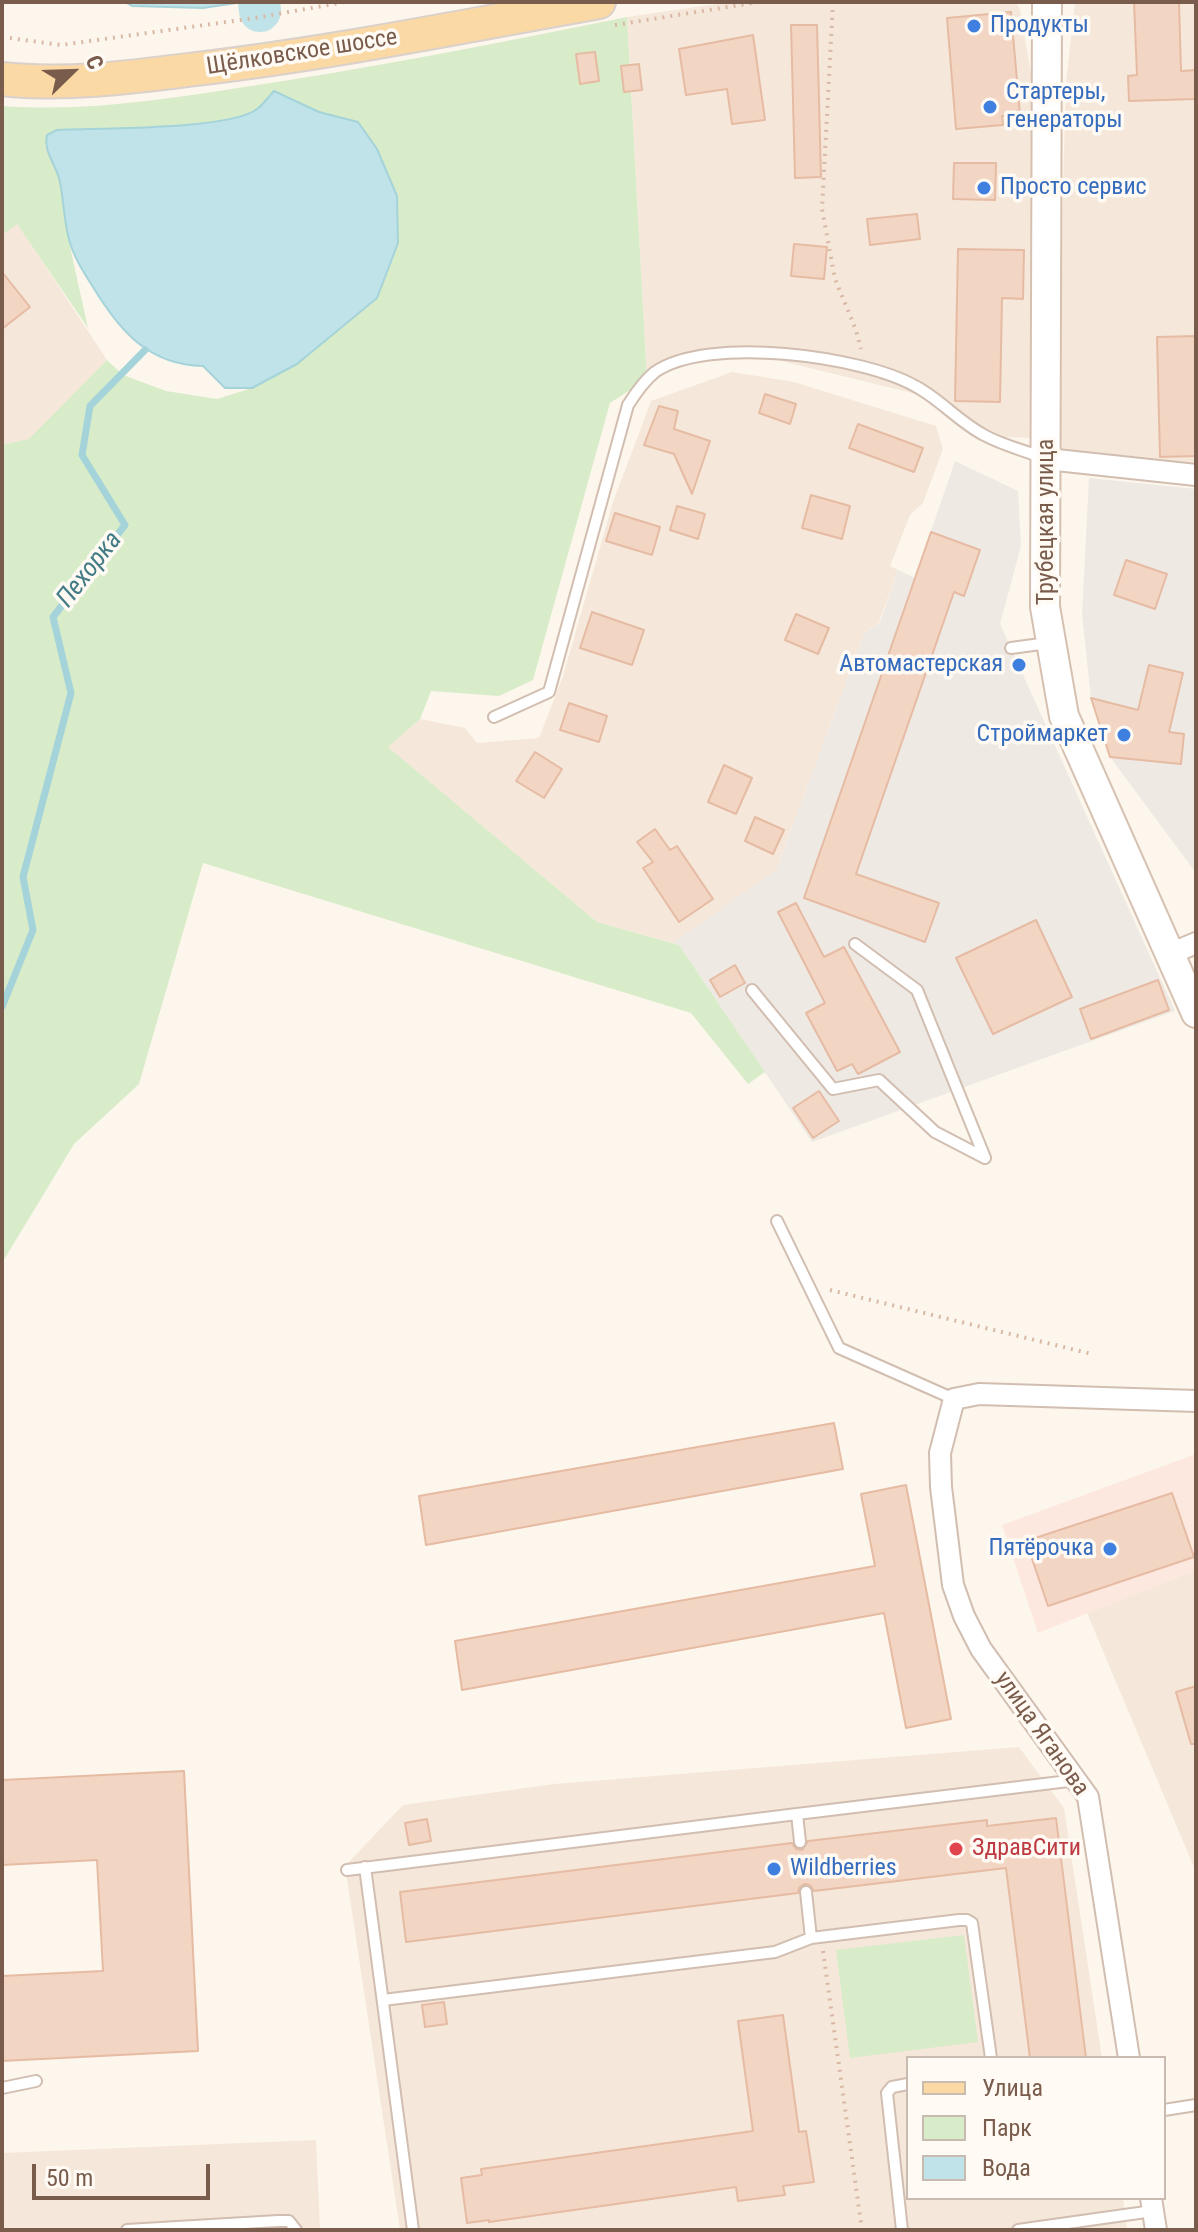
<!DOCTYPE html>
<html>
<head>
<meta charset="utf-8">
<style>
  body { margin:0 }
  #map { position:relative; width:1198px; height:2232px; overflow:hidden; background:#fdf6ec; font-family:"Roboto Condensed",sans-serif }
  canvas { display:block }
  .frame { position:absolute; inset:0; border:4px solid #7a5c4d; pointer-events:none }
  .legend { position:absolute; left:906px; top:2056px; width:260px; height:144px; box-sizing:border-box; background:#fffaf3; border:2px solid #cabbb1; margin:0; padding:10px 14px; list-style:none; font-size:24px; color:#7a5c4d }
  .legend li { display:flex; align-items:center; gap:16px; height:40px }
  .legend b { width:40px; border:2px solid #cabbb1 }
  .north { position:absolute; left:32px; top:32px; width:80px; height:80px; -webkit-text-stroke:6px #fffaf3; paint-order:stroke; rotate:67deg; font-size:22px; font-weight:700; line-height:32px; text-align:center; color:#7a5c4d }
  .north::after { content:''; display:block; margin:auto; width:28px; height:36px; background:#7a5c4d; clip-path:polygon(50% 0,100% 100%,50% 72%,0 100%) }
  .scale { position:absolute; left:32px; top:2164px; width:178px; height:36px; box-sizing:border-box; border:4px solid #7a5c4d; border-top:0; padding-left:10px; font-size:24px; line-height:28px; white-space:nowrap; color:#7a5c4d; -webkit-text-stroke:6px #fffaf3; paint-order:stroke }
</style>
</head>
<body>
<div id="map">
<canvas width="1198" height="2232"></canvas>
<div class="frame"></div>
<ul class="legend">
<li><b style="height:10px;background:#fbd9a5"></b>Улица</li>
<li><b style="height:22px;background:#d8ecc9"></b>Парк</li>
<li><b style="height:22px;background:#bfe3e8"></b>Вода</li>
</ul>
<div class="north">С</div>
<div class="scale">50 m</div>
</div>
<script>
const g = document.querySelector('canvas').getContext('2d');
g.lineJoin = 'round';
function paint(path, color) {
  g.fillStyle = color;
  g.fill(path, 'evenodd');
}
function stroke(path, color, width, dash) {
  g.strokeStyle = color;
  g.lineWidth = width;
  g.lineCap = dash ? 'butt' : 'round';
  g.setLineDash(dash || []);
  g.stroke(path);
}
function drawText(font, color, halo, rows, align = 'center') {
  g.font = font + ' "Roboto Condensed",sans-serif';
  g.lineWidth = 7;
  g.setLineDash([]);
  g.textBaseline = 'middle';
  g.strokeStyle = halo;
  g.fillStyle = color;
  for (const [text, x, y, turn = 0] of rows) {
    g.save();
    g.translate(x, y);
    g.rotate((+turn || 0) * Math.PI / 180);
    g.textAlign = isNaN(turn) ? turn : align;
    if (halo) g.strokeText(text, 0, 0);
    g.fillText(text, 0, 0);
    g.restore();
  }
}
const residential = new Path2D(`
  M730 2H1016L1020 10 1033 84 1034 438 1005 437 912 393 777 360 711 357 647 379 627 17Z
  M1075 2H1196V465L1061 453 1062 224 1066 82Z
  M17 223 107 360 29 440 2 445V235Z
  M732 372 794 382 936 426 943 449 923 503 910 515 890 566 898 570 879 622 865 632 776 870 673 943 597 922 387 747 420 719 465 728 477 743 539 738 563 676 613 502 651 401Z
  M1196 1570V1872L1087 1613Z
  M1019 1747 1064 1808 1102 2058H908V2198H1123L1127 2230H400L345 1866 403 1805 554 1784Z
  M316 2140 320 2230H2V2153Z`);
const commercial = new Path2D(`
  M1196 1454V1570L1038 1633 1002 1525Z`);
const industrial = new Path2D(`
  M955 461 1018 491 1021 546 1000 624 1175 1011 812 1142 679 945 673 943 776 870 865 632 880 622 898 570 915 578Z
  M1089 478 1196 489V873L1110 757 1091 699 1082 614Z`);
const green = new Path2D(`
  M627 17 647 379 610 403 533 680 499 696 431 691 420 719 388 747 597 922 679 945 765 1072 748 1084 691 1013 203 863 139 1084 74 1144 2 1263V445L29 439 107 360 123 375 166 391 217 399 252 388 297 364 377 298 398 243 397 196 358 122 319 112 274 91C269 97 263 105 257 109 230 130 96 128 57 130L45 145 60 177 69 242 88 328 17 224 2 235V106C81 112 160 100 238 88 368 69 497 43 627 17Z
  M964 1935 978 2042 850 2058 836 1950Z`);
const water = new Path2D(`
  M125 2H243L203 8 132 6Z
  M274 91 319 112 358 122 377 149 397 196 398 243 377 298 297 364 252 388H225L203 366C148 365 119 330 93 287 84 273 75 259 70 243 64 224 64 202 60 182 57 165 43 153 47 135L57 130C96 128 231 130 257 109 263 105 269 96 274 91Z`);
const stream = new Path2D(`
  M2 1007 33 930 23 877 71 693 53 617 125 525 82 455 90 406 145 350`);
const river = new Path2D(`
  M259 2 260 11`);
const building = new Path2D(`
  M1134 2H1179L1181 71 1196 70V99L1129 101 1128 76 1137 75Z
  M1011 12 1020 115 1002 116 1003 125 956 129 947 18Z
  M791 25H817L821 177 795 178Z
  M753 35 765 120 732 124 727 89 686 95 679 49Z
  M595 52 599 81 580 84 576 54Z
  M639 64 642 90 624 92 621 66Z
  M954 163H996L995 200 953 199Z
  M917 214 920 239 870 245 867 219Z
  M794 244 827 247 824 279 791 276Z
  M958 249 1024 250 1023 299 1002 298 1000 402 955 401Z
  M2 272 30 307 2 329Z
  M1196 336V456L1160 457 1157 337Z
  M765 394 796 404 790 424 759 413Z
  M659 406 678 411 674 429 710 441 692 494 674 454 644 445Z
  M858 424 923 448 914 472 849 448Z
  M811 495 850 506 842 539 802 528Z
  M677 506 705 514 698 539 670 530Z
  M615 513 660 527 652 555 606 541Z
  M931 532 980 550 964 596 954 592 856 874 939 903 925 942 804 898Z
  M1126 560 1167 574 1155 609 1114 595Z
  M592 612 644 630 632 665 580 648Z
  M796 614 829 628 818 654 785 640Z
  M1149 665 1183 673 1169 732 1184 734 1181 764 1110 757 1091 698 1138 710Z
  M569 703 607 716 599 742 560 730Z
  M535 752 562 769 544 798 516 781Z
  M724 765 752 778 736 814 708 802Z
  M755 817 784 830 773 854 745 841Z
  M655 829 670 850 677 846 713 899 679 922 643 868 653 862 637 842Z
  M796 903 824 957 844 947 900 1052 858 1074 852 1064 837 1071 806 1013 825 1003 778 912Z
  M1036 920 1072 997 993 1034 956 958Z
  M735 965 745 983 720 997 710 980Z
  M1158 980 1169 1010 1091 1039 1080 1009Z
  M819 1091 839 1121 813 1138 793 1108Z
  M834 1423 843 1469 426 1545 419 1496Z
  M906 1485 951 1719 906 1728 884 1613 462 1690 455 1641 875 1566 861 1494Z
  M1172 1493 1194 1557 1048 1606 1026 1541Z
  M1196 1686V1744H1191L1176 1692Z
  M184 1771 198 2051 2 2061V1976L103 1971 97 1860 2 1865V1780Z
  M1056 1818 1086 2058H1030L1006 1868 814 1891 810 1885 804 1884 799 1888 798 1893 406 1942 400 1892 792 1843 796 1849 802 1850 808 1841 987 1820V1826Z
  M427 1819 431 1841 409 1845 405 1823Z
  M444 2002 447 2024 425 2027 422 2005Z
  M783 2015 799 2132 806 2131 814 2182 783 2186 785 2195 738 2201 736 2187 489 2222V2220L467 2223 461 2178 482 2175 481 2169 753 2131 738 2021Z`);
const path = new Path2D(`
  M833 2 822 209 835 279 856 330 861 349
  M615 25 759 2
  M2 37 61 45 255 18 345 2
  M830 1290 1092 1354
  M823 1951 862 2230`);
const lane = new Path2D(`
  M1011 648 1048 643
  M494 717 549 692 628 405C635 394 645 380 655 372 708 335 862 356 915 386 940 399 959 422 984 435 1002 445 1023 450 1041 457
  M855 944 917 990 985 1158
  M752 990 833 1089 879 1080 935 1132 985 1158
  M777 1221 839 1348 954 1399
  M800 1842 797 1814 1077 1780
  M365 1867 413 2230
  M347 1870 797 1814
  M806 1892 811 1938 959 1920H967L972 1923 991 2058
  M383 2000 775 1952 811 1938
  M2 2088 36 2081
  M1164 2110 1196 2105
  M127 2230 278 2221H289L296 2230
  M902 2230 887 2093 892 2087 908 2084
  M1018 2230 1153 2211`);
const street = new Path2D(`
  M1047 459 1196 475
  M1170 954 1196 943
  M1129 2058 1088 1797 981 1649 964 1616 953 1585 941 1487 940 1453 954 1399 979 1394 1196 1401
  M1151 2198 1156 2230`);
const secondary = new Path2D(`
  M1047 2 1045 607 1064 716 1196 1013`);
const primary = new Path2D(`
  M2 79C66 86 133 77 196 69 332 53 465 26 599 2`);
const markers = [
  [974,26,8,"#3f7fe0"],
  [990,107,8,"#3f7fe0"],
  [984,188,8,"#3f7fe0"],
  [1019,665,8,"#3f7fe0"],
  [1124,735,8,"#3f7fe0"],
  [1110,1549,8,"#3f7fe0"],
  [956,1849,8,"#e0444e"],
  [774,1869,8,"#3f7fe0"]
];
const shopNames = [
  ["Продукты",990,26],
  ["Стартеры,",1006,93],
  ["генераторы",1006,121],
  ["Просто сервис",1000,188],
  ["Автомастерская",1003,665,"right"],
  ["Строймаркет",1108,735,"right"],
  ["Пятёрочка",1094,1549,"right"],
  ["Wildberries",790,1869]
];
const streetNames = [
  ["Щёлковское шоссе",302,53,-9],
  ["Трубецкая улица",1047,522,-90],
  ["улица Яганова",1041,1734,55]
];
const healthNames = [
  ["ЗдравСити",972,1849]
];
const waterNames = [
  ["Пехорка",90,570,-52]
];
paint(residential, '#f5e8da');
paint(commercial, '#fde8e0');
paint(industrial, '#efe9e4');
paint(green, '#d8ecc9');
paint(water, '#bfe3e8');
stroke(water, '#a5d3da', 2);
stroke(stream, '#a5d3da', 7);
stroke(river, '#bfe3e8', 42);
paint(building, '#f3d5c3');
stroke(building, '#e6bba3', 2);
stroke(lane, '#d1beb0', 14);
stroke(street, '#d1beb0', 24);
stroke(secondary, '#d6c0b0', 32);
stroke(primary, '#dad1cd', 36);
stroke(path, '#d9b8a5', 4, [2, 6]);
stroke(lane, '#fff', 10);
stroke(street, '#fff', 20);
stroke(secondary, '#fff', 28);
stroke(primary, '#fbd9a5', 32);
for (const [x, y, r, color] of markers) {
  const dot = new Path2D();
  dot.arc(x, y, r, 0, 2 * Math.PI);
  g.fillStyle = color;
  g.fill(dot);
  stroke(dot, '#fffaf3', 3);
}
drawText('24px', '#366cbe', '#fffaf3', shopNames, 'left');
drawText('24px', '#7a5c4d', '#fffaf3', streetNames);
drawText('24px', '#be3a42', '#fffaf3', healthNames, 'left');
drawText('italic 26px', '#437c86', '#fffaf3', waterNames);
</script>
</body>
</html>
